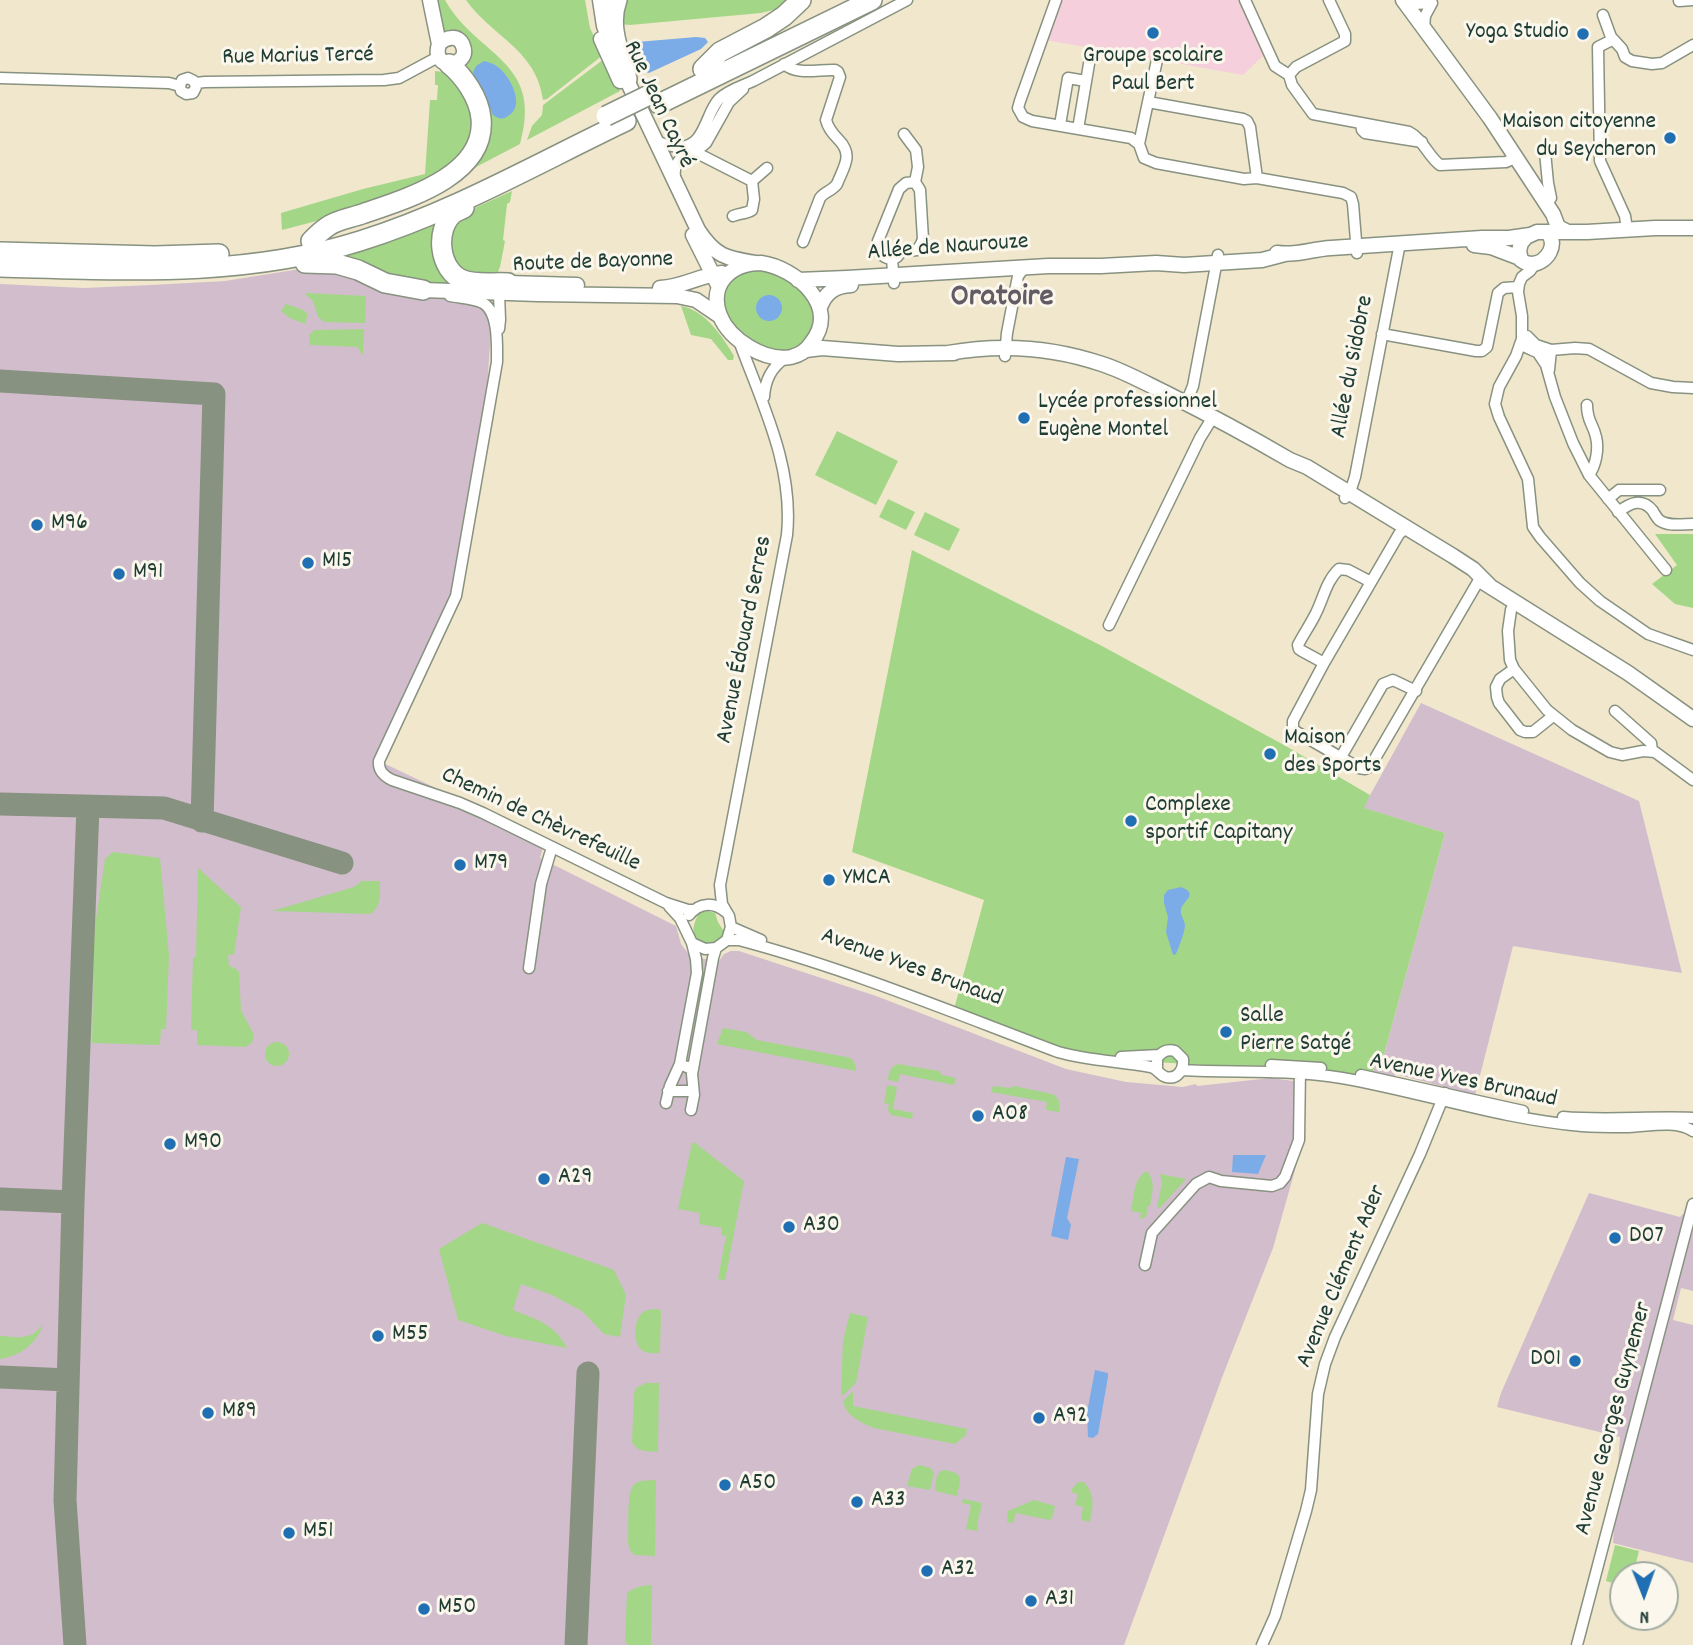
<!DOCTYPE html>
<html>
<head>
<meta charset="utf-8">
<style>
  body { margin:0 }
  #map { position:relative; width:1693px; height:1645px; overflow:hidden; background:#f1e7cd; font-family:Dekko,sans-serif }
  canvas { display:block }
  .north { position:absolute; left:1609px; top:1561px; width:70px; height:70px; box-sizing:border-box; background:#fbf7ec; border:2px solid #a3ada2; border-radius:50%; rotate:179deg; font-size:19px; font-weight:700; line-height:28px; text-align:center; color:#1f3d34 }
  .north::after { content:''; display:block; margin:auto; width:24px; height:32px; background:#1f6fb2; clip-path:polygon(50% 0,100% 100%,50% 72%,0 100%) }
</style>
</head>
<body>
<div id="map">
<canvas width="1693" height="1645"></canvas>
<div class="north">N</div>
</div>
<script>
const g = document.querySelector('canvas').getContext('2d');
g.lineJoin = 'round';
function paint(path, color) {
  g.fillStyle = color;
  g.fill(path, 'evenodd');
}
function stroke(path, color, width, dash) {
  g.strokeStyle = color;
  g.lineWidth = width;
  g.lineCap = dash ? 'butt' : 'round';
  g.setLineDash(dash || []);
  g.stroke(path);
}
function drawText(font, color, halo, rows, align = 'center') {
  g.font = font + ' Dekko,sans-serif';
  g.lineWidth = 6;
  g.setLineDash([]);
  g.textBaseline = 'middle';
  g.strokeStyle = halo;
  g.fillStyle = color;
  for (const [text, x, y, turn = 0] of rows) {
    g.save();
    g.translate(x, y);
    g.rotate((+turn || 0) * Math.PI / 180);
    g.textAlign = isNaN(turn) ? turn : align;
    if (halo) g.strokeText(text, 0, 0);
    g.fillText(text, 0, 0);
    g.restore();
  }
}
const built = new Path2D(`
  M1061 0H1241L1264 55 1243 75 1046 40Z`);
const industrial = new Path2D(`
  M325 265 422 296 460 300 484 307 489 314 491 330 483 448 459 585 379 761 545 840 540 858 676 926 681 944 691 957 719 961 724 954 731 951H739L876 996 1066 1069 1126 1082 1183 1087 1196 1084 1197 1086 1271 1078 1301 1082 1304 1138 1273 1248 1223 1375 1124 1645H0V284L84 288 152 285 225 281Z
  M1421 703 1639 801 1682 973 1513 946 1475 1095 1395 1074 1394 1077 1373 1073 1375 1064 1384 1054 1445 833 1363 808Z
  M1589 1193 1680 1217 1693 1204V1291L1681 1288 1673 1320 1693 1325V1563L1613 1543 1620 1437 1497 1407 1501 1393Z`);
const green = new Path2D(`
  M434 0H445C477 57 544 60 520 144L476 167 472 164 483 146 460 66 465 62 471 52 466 38 442 33Z
  M466 0H585L590 28 603 55 547 99 543 100C536 49 492 37 466 0Z
  M625 0H788L777 9 761 13 630 25 620 24Z
  M604 59 620 91 527 140 532 126 542 115 543 105Z
  M435 71 444 72 464 90 475 125 465 154 431 180 328 218 282 230 281 213 363 189 425 174 430 100H437L438 85H435Z
  M512 191 510 202 507 204 503 240 505 241 500 267 495 279H476L454 267 448 233 468 211Z
  M444 219 438 243 473 287 410 283 336 258 372 247Z
  M762 268C784 278 825 296 812 328 808 338 800 346 789 349 772 355 738 333 729 319 720 303 725 281 741 272 747 269 756 269 762 268ZM765 296 780 302 781 310 778 317 758 315C755 306 757 301 765 296Z
  M306 293 366 296 365 323 324 322 318 317 313 301 305 294Z
  M286 304 301 309 308 314 305 324 290 318 281 311Z
  M681 306C705 310 723 337 734 356L733 360H728L711 339 691 335Z
  M364 329 363 355 357 347 310 345 309 335 314 330Z
  M837 431 898 461 876 505 815 475Z
  M888 499 915 512 906 530 879 517Z
  M925 512 960 529 949 551 914 535Z
  M1655 534H1693V608L1675 604 1652 584 1677 565Z
  M912 550 1102 646 1284 745 1370 795 1364 808 1445 833 1384 1054 1375 1064 1373 1073 1360 1075 1300 1066 1208 1065 1118 1060 1075 1054 954 1009 984 900 852 852Z
  M113 852 160 858 169 956 166 1029H161L160 1045 92 1043 94 933 105 859Z
  M198 868 241 907 234 955H228L229 966 235 968 239 972 241 1010 254 1035 252 1043 245 1047 197 1045V1030H191L193 957H196Z
  M362 881H380C380 893 382 907 370 914L272 911 354 887Z
  M708 911 715 913 718 922 725 933 724 936 710 946 696 940C691 930 694 923 699 913Z
  M723 1028 746 1032 757 1040 851 1058 855 1064 856 1071 717 1044Z
  M265 1054a12 12 0 1 1 24 0a12 12 0 1 1-24 0Z
  M898 1064 939 1071 942 1075 956 1078 954 1085 900 1074 898 1082 888 1080C889 1072 890 1067 898 1064Z
  M887 1085 897 1087 893 1109 913 1113 912 1119 891 1115 888 1110 889 1104 884 1103Z
  M993 1086 1010 1088 1014 1086 1052 1094C1060 1098 1060 1104 1059 1112L1046 1110 1047 1102 991 1092Z
  M692 1143H695L744 1181 725 1280 718 1279 726 1236 721 1235 722 1228 699 1224 700 1213 678 1209Z
  M1145 1172H1148C1156 1183 1152 1194 1150 1206H1148L1146 1217 1140 1219 1141 1213 1131 1211C1134 1198 1133 1180 1145 1172Z
  M1160 1174 1186 1179 1160 1208 1157 1207 1162 1183Z
  M482 1223 614 1270 626 1295 620 1337 604 1334 582 1311 552 1295 521 1284 513 1310C537 1320 554 1323 567 1348L506 1336 458 1320 439 1249Z
  M653 1309 661 1310 660 1353C655 1353 648 1354 643 1351 633 1345 633 1321 642 1313 645 1310 649 1310 653 1309Z
  M850 1313 868 1317 856 1383 842 1396 841 1391 843 1341Z
  M43 1324C37 1344 20 1356 0 1359V1336C19 1337 31 1341 43 1324Z
  M646 1383H659L658 1452C647 1451 638 1453 632 1442L634 1394 636 1388Z
  M853 1391V1406L967 1429 966 1435 955 1444 874 1428C862 1423 845 1416 843 1401Z
  M919 1465 931 1468 934 1473 930 1490 907 1486 912 1469Z
  M944 1470C964 1473 961 1478 957 1496L935 1491C936 1483 935 1472 944 1470Z
  M656 1480 655 1556 634 1555 630 1550 628 1543C629 1531 626 1492 634 1485 639 1479 649 1481 656 1480Z
  M1078 1482H1084C1096 1497 1093 1504 1090 1522L1081 1520 1083 1507 1075 1505 1078 1494 1071 1492 1072 1489Z
  M963 1499 982 1503 980 1513 979 1514 977 1531 966 1529 971 1505 962 1503Z
  M1034 1500 1055 1506 1052 1518 1049 1520 1016 1513 1013 1523 1007 1522 1008 1511Z
  M1615 1545 1639 1551 1633 1575H1623V1586L1606 1581Z
  M652 1585 651 1645H628L625 1641 627 1593C636 1586 642 1586 652 1585Z`);
const water = new Path2D(`
  M696 37 705 38 708 42 701 49 649 73 640 70 631 51V45L637 42Z
  M484 61C488 62 492 63 495 65 509 73 527 106 508 116 502 120 499 119 493 115L476 80 473 72 476 66Z
  M756 308a13 13 0 1 1 26 0a13 13 0 1 1-26 0Z
  M1181 887C1199 894 1184 900 1181 909 1180 916 1185 920 1185 926 1184 935 1179 946 1176 954L1173 955 1166 932 1168 917 1164 903V895L1168 890Z
  M1233 1155H1266L1258 1174 1232 1172Z
  M1066 1157 1079 1159 1067 1218 1071 1225 1068 1240 1051 1236Z
  M1095 1370 1108 1373V1377L1098 1434 1093 1438 1088 1437 1087 1413Z`);
const taxiway = new Path2D(`
  M0 381 214 394 202 821
  M0 804 164 808 342 863
  M0 1199 73 1202
  M0 1377 68 1380
  M75 1645 65 1500 73 1202 88 807
  M576 1645 588 1373`);
const street = new Path2D(`
  M1056 0 1020 101 1018 108 1023 117 1032 121 1131 138 1139 144 1144 158 1156 163 1244 179 1257 178
  M1245 0 1275 66 1289 75
  M1404 0 1414 4 1432 3 1425 16 1424 28
  M1679 1 1693 0
  M1603 15 1611 37 1622 49 1625 57 1632 61 1652 64 1662 63 1693 45
  M1612 40 1598 47 1600 161 1625 216 1627 229
  M784 64C798 76 819 69 835 70L838 72 840 77 826 120C828 128 832 133 838 139 854 155 844 166 837 184 832 191 824 192 820 198L803 242
  M1289 75 1292 85 1313 114 1409 132C1423 139 1428 156 1440 165L1506 162 1515 158
  M1289 75 1296 67 1345 41V34L1329 0
  M0 78 169 83 180 86 181 91 186 94 193 93 196 87 194 81 188 78 182 80 180 86
  M196 83 205 82 384 80 399 78 438 57
  M1148 102 1243 119 1247 121 1250 127 1257 178 1343 193 1351 197 1353 204 1357 253
  M1361 124 1362 130 1365 133 1422 142
  M1060 125 1068 78 1086 81
  M1078 129 1090 58
  M657 141C664 145 670 146 678 147 705 148 705 114 719 99 728 90 742 86 753 81L907 0
  M1139 144 1157 60
  M692 147 695 152 752 181 754 199 752 210C746 214 739 213 733 216
  M1545 152 1548 183 1551 198 1546 205
  M675 180C672 152 691 158 706 143L729 102 743 89
  M752 181 767 168
  M892 259C882 258 876 251 878 241L899 189 906 183 915 182
  M1535 264 1530 271 1522 277 1519 284 1518 292 1522 316V339L1516 356 1499 387 1495 404 1499 417 1528 479 1533 527 1540 537 1580 583 1600 601 1648 634 1693 650
  M894 283 892 259 897 257 901 252 917 250 921 244 923 239 920 190 915 182 918 167 916 150 904 134
  M450 296C460 298 473 298 483 303 499 312 497 346 497 362L456 596 379 761C378 771 384 776 392 780L460 803 483 813 666 903 688 910H694
  M499 329 500 320 499 293 505 290
  M1382 334 1476 351H1482L1487 347 1498 293 1504 288 1518 287
  M1520 345C1534 349 1536 356 1551 350L1536 345 1527 336 1522 335
  M1538 353 1546 365 1555 397 1573 443 1589 475 1666 570
  M1005 356 1007 333 1018 276 1024 268
  M1549 370 1551 350 1575 348 1589 349 1651 383 1673 387 1693 388
  M764 397C765 380 771 368 785 358
  M1186 403 1193 386 1218 255
  M1587 405C1587 422 1593 423 1596 437 1599 449 1596 465 1589 475
  M1345 498 1351 489 1355 477 1400 243
  M1608 499 1619 490H1660
  M1618 512C1630 503 1642 497 1653 511 1653 512 1658 519 1659 520 1668 527 1683 524 1693 524
  M1407 527 1399 534 1324 663 1293 721V728L1295 731 1359 768 1365 769 1370 767 1479 580
  M1515 602 1511 610 1508 631 1510 660 1514 669 1547 710 1572 730 1610 752 1622 755 1643 751 1655 752 1693 780
  M1109 625 1200 438 1213 417
  M1324 663 1302 651 1299 649 1298 645C1303 635 1310 625 1315 615 1323 600 1326 581 1339 569L1348 570 1371 582
  M1514 669 1500 679 1496 687 1497 697 1499 703 1520 730 1525 732H1533L1553 716
  M1615 711 1651 743 1652 751
  M1341 757 1383 684 1393 680 1416 691
  M669 906 680 918 692 943 705 949 716 948 727 940 731 927 729 916 722 904 720 885 787 535C794 465 761 402 738 338
  M689 915C700 902 714 902 726 912
  M731 927 761 940
  M727 940H739C848 969 952 1012 1058 1052 1089 1061 1120 1061 1151 1067 1158 1069 1159 1075 1166 1077 1178 1080 1184 1069 1183 1059L1175 1051C1168 1049 1162 1051 1157 1058V1069
  M692 943 696 959 697 973 680 1064 689 1068 694 1064
  M529 968 541 884 552 847
  M1121 1057 1160 1055
  M1271 1065 1321 1068
  M1182 1070C1235 1073 1289 1069 1342 1078 1422 1092 1500 1119 1582 1126 1596 1127 1611 1127 1625 1127 1645 1127 1675 1119 1693 1131
  M1361 1075 1523 1111
  M668 1091H693
  M666 1103 670 1086 680 1064
  M691 1110 694 1095 692 1074 713 958 716 948
  M1563 1117C1606 1121 1650 1116 1693 1118
  M1145 1265 1152 1233 1196 1184 1209 1177 1221 1181 1272 1186 1280 1183 1285 1177 1299 1140 1300 1069
  M1262 1645 1275 1616 1306 1511 1311 1490 1318 1394 1325 1364 1335 1337 1420 1154 1445 1093
  M1577 1645 1693 1204`);
const secondary = new Path2D(`
  M430 0 439 44C430 72 471 67 463 46 459 34 446 37 439 44
  M600 0 604 26 611 44
  M1403 0 1490 118 1553 214 1558 227 1566 231
  M601 39 620 81
  M623 72 698 230C715 256 725 258 755 263
  M1547 232C1559 244 1547 263 1532 264 1527 264 1525 263 1521 260L1519 251 1521 243 1526 237 1537 232H1587L1655 228H1693
  M693 235 719 287
  M1474 245 1491 247 1520 258
  M1277 253C1296 256 1312 249 1331 248L1482 238H1509L1530 235
  M761 263C796 268 840 306 812 342 807 350 800 355 791 357 765 362 730 340 720 316 708 284 731 263 761 263Z
  M798 280 847 278 1048 266H1101L1156 263 1184 265 1262 260 1285 254
  M508 283 577 285
  M660 288C684 287 700 275 722 273
  M423 290 538 294 677 296 696 300 721 317
  M820 307C826 292 835 286 851 285
  M806 350 822 348 898 354 954 353
  M948 353C999 344 1052 347 1102 364 1124 371 1145 383 1166 393 1208 414 1249 436 1290 460L1307 467 1453 556 1473 569 1490 586
  M1483 582 1628 673 1693 719`);
const highway = new Path2D(`
  M617 0C607 27 620 53 627 79
  M703 69 720 52 766 28 784 16 801 0
  M659 104 872 0
  M464 208C461 210 457 211 454 213 434 229 439 271 463 280 476 285 494 282 508 283
  M311 241C316 236 321 231 327 227 336 220 351 218 362 214 405 199 487 176 481 118 479 98 464 76 449 64
  M0 252 155 256 219 254
  M305 263 337 264 358 270 385 283 423 290
  M0 267C120 270 243 278 360 241 453 212 538 163 626 121`);
const highwayBridge = new Path2D(`
  M606 116 651 94`);
const markers = [
  [1153,33,7,"#1f6fb2"],
  [1583,34,7,"#1f6fb2"],
  [1670,138,7,"#1f6fb2"],
  [1024,418,7,"#1f6fb2"],
  [37,525,7,"#1f6fb2"],
  [308,563,7,"#1f6fb2"],
  [119,574,7,"#1f6fb2"],
  [1270,754,7,"#1f6fb2"],
  [1131,821,7,"#1f6fb2"],
  [460,865,7,"#1f6fb2"],
  [829,880,7,"#1f6fb2"],
  [1226,1032,7,"#1f6fb2"],
  [978,1116,7,"#1f6fb2"],
  [170,1144,7,"#1f6fb2"],
  [544,1179,7,"#1f6fb2"],
  [789,1227,7,"#1f6fb2"],
  [1615,1238,7,"#1f6fb2"],
  [378,1336,7,"#1f6fb2"],
  [1575,1361,7,"#1f6fb2"],
  [208,1413,7,"#1f6fb2"],
  [1039,1418,7,"#1f6fb2"],
  [725,1485,7,"#1f6fb2"],
  [857,1502,7,"#1f6fb2"],
  [289,1533,7,"#1f6fb2"],
  [927,1571,7,"#1f6fb2"],
  [1031,1601,7,"#1f6fb2"],
  [424,1609,7,"#1f6fb2"]
];
const poiNames = [
  ["Yoga Studio",1569,34,"right"],
  ["Groupe scolaire",1153,58,"center"],
  ["Paul Bert",1153,86,"center"],
  ["Maison citoyenne",1656,124,"right"],
  ["du Seycheron",1656,152,"right"],
  ["Lycée professionnel",1038,404],
  ["Eugène Montel",1038,432],
  ["M96",51,525],
  ["M15",322,563],
  ["M91",133,574],
  ["Maison",1284,740],
  ["des Sports",1284,768],
  ["Complexe",1145,807],
  ["sportif Capitany",1145,835],
  ["M79",474,865],
  ["YMCA",843,880],
  ["Salle",1240,1018],
  ["Pierre Satgé",1240,1046],
  ["A08",992,1116],
  ["M90",184,1144],
  ["A29",558,1179],
  ["A30",803,1227],
  ["D07",1629,1238],
  ["M55",392,1336],
  ["D01",1561,1361,"right"],
  ["M89",222,1413],
  ["A92",1053,1418],
  ["A50",739,1485],
  ["A33",871,1502],
  ["M51",303,1533],
  ["A32",941,1571],
  ["A31",1045,1601],
  ["M50",438,1609]
];
const streetNames = [
  ["Rue Marius Tercé",298,58,-1],
  ["Rue Jean Cayré",657,105,65],
  ["Allée de Naurouze",948,249,-4],
  ["Route de Bayonne",593,264,-2],
  ["Allée du Sidobre",1354,367,-79],
  ["Avenue Édouard Serres",746,640,-79],
  ["Chemin de Chèvrefeuille",540,821,25],
  ["Avenue Yves Brunaud",911,969,20],
  ["Avenue Yves Brunaud",1463,1082,12],
  ["Avenue Clément Ader",1343,1277,-67],
  ["Avenue Georges Guynemer",1615,1419,-75]
];
const districtNames = [
  ["Oratoire",1002,300]
];
paint(built, '#f5cfdb');
paint(industrial, '#d1bdcc');
paint(green, '#a3d787');
paint(water, '#7cace7');
stroke(taxiway, '#889280', 23);
stroke(street, '#889280', 13);
stroke(secondary, '#889280', 17);
stroke(highway, '#889280', 22);
stroke(street, '#fff', 10);
stroke(secondary, '#fff', 14);
stroke(highway, '#fff', 19);
stroke(highwayBridge, '#889280', 22, []);
stroke(highwayBridge, '#fff', 19);
for (const [x, y, r, color] of markers) {
  const dot = new Path2D();
  dot.arc(x, y, r, 0, 2 * Math.PI);
  g.fillStyle = color;
  g.fill(dot);
  stroke(dot, '#fbf7ec', 2.5);
}
drawText('24px', '#1f3d34', '#fbf7ec', poiNames, 'left');
drawText('24px', '#1f3d34', '#fbf7ec', streetNames);
drawText('bold 32px', '#625c64', '#fbf7ec', districtNames);
</script>
</body>
</html>
